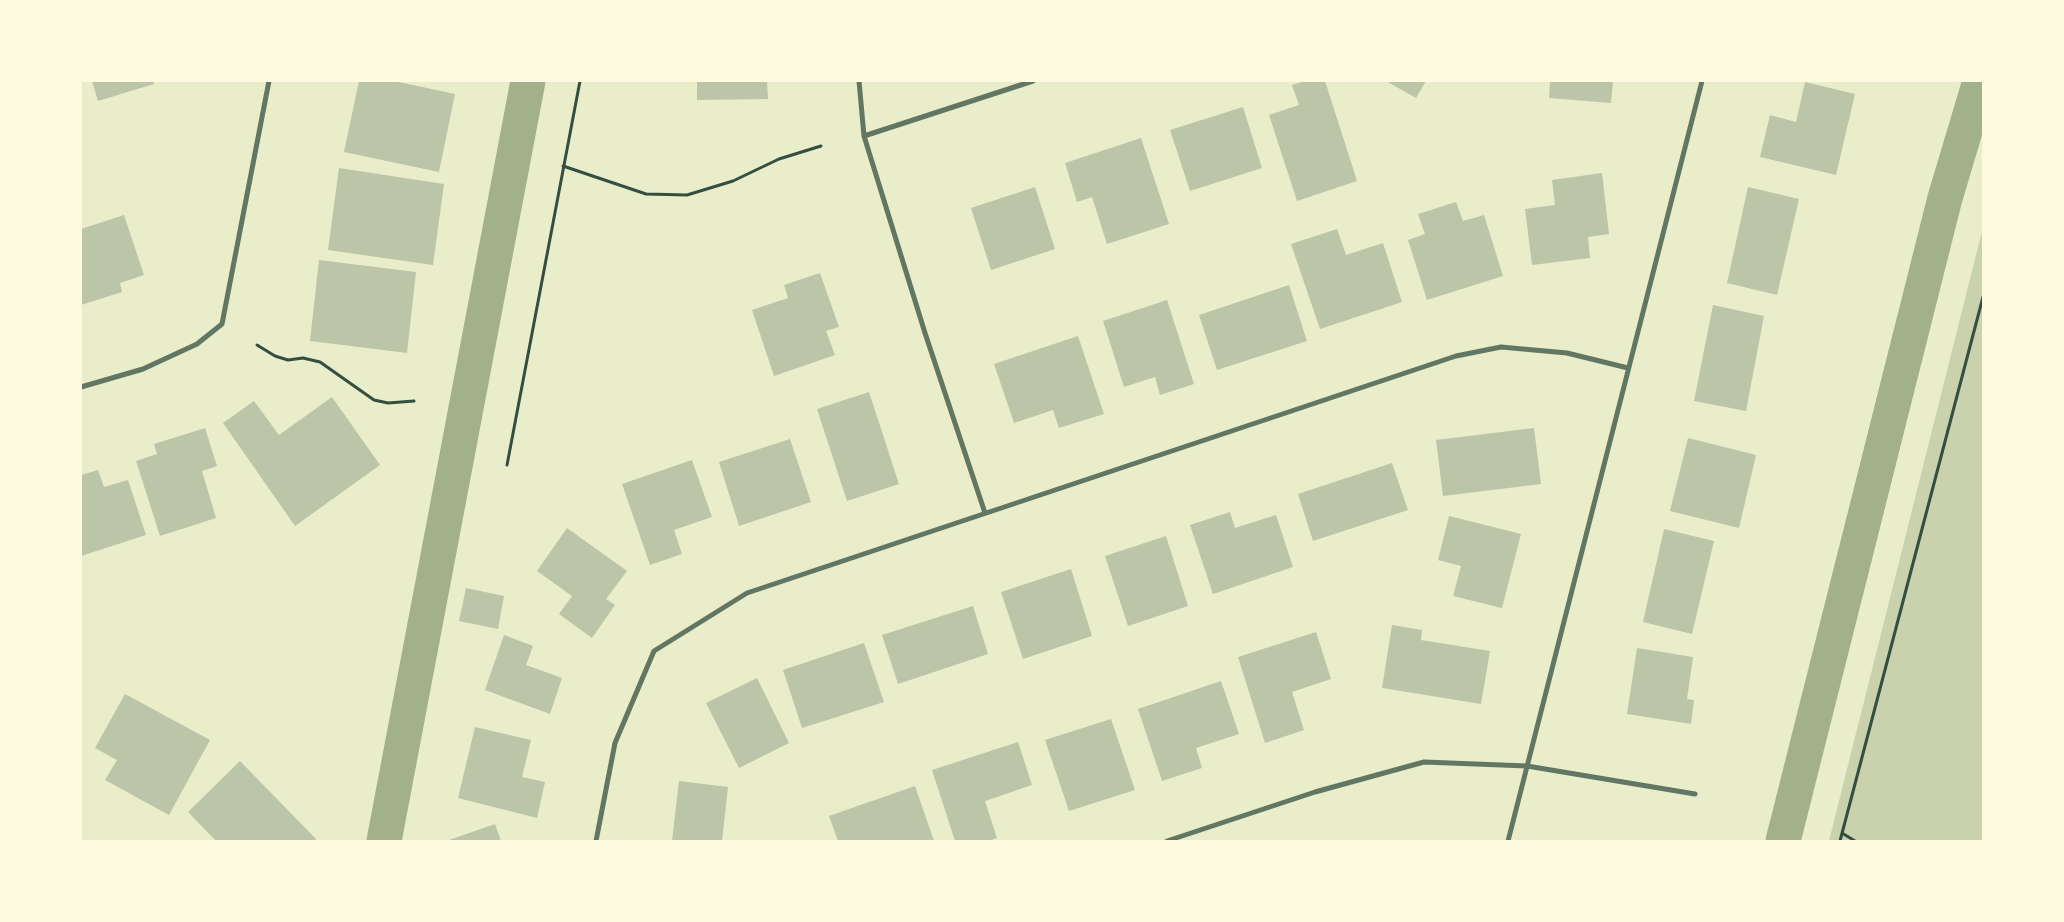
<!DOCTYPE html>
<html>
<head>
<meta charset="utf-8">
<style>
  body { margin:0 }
  #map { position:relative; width:2064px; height:922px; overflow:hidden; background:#e9edc9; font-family:Karla,sans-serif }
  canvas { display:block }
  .frame { position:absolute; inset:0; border:82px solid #fefae0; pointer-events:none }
</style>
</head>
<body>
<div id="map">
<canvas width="2064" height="922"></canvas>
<div class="frame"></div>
</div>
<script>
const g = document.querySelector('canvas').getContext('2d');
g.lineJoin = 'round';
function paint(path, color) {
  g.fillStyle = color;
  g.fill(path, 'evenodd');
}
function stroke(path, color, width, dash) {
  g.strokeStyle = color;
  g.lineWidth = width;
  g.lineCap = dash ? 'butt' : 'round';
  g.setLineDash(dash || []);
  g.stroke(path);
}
const green = new Path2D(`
  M1983 227V841H1829Z`);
const canal = new Path2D(`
  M384 841 528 81
  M1783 841 1945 198 1980 81`);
const building = new Path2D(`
  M92 81H153L154 84 98 101Z
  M359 81H394L455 94 439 172 344 152Z
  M697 81H767L768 99 697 100Z
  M1305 81H1325L1357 181 1297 201 1269 115 1299 105 1292 85Z
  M1386 81H1426L1416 98Z
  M1550 81H1613L1611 103 1549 98Z
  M1805 82 1855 94 1836 175 1760 157 1770 115 1796 122Z
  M1243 107 1262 168 1190 191 1170 130Z
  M1141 138 1169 224 1107 244 1092 197 1077 202 1065 163Z
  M339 168 444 184 433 265 328 250Z
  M1602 173 1609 234 1588 237 1590 258 1532 265 1525 209 1555 205 1552 180Z
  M1035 187 1055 249 991 270 971 208Z
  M1748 187 1799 199 1777 295 1727 283Z
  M1456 202 1463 221 1484 215 1503 276 1427 300 1408 240 1425 234 1418 214Z
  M124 215 144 275 120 283 122 292 81 305V229Z
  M1337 229 1346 255 1383 243 1402 302 1320 329 1291 244Z
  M319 260 416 272 407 353 310 341Z
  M820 273 839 327 826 331 835 355 774 376 752 310 788 298 784 285Z
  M1289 285 1307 341 1217 370 1199 315Z
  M1167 300 1194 384 1160 395 1155 377 1124 387 1103 321Z
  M1713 305 1764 316 1746 411 1694 401Z
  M1078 336 1104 414 1059 428 1053 410 1014 423 994 364Z
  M869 392 899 484 847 501 817 409Z
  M332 397 380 465 295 526 223 423 254 401 279 435Z
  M205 428 217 466 202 471 216 518 160 536 136 461 157 454 154 444Z
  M1534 428 1541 484 1443 496 1436 440Z
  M1688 438 1756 455 1739 528 1670 511Z
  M790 439 811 502 739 526 719 462Z
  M692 460 712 517 674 530 682 554 650 565 622 484Z
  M1392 463 1408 510 1313 541 1298 494Z
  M98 470 104 487 128 480 146 535 81 556V475Z
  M1230 512 1235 528 1276 515 1293 567 1213 594 1190 525Z
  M1449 516 1521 534 1502 608 1453 596 1461 566 1438 560Z
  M567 528 627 571 606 599 615 605 592 638 559 614 572 596 537 571Z
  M1664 529 1714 541 1692 634 1643 622Z
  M1166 536 1188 606 1128 626 1105 556Z
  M1071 569 1092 636 1023 659 1001 592Z
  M466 588 504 596 498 629 459 621Z
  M973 606 988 654 898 684 882 635Z
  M1392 625 1422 630 1421 640 1490 651 1481 704 1382 688Z
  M1316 632 1331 679 1292 692 1304 730 1265 743 1238 657Z
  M504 635 533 646 526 665 562 678 550 714 485 690Z
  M864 643 884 702 802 728 783 670Z
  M1637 648 1693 657 1687 699 1694 700 1691 724 1627 714Z
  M757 678 789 743 739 768 706 703Z
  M1221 681 1239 734 1196 748 1202 768 1162 781 1138 709Z
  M125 694 210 740 169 815 105 780 117 760 95 748Z
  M1111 719 1135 790 1069 811 1045 740Z
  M475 727 531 740 522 777 545 782 537 818 458 798Z
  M1018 742 1032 785 985 801 997 838 989 841H955L932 770Z
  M240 761 316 839 314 841H216L188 812Z
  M679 781 728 787 722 841H672Z
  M915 786 934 841H838L829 816Z
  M495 824 501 841H449V840Z`);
const path = new Path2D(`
  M563 166 646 194 687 195 733 181 779 159 821 146
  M257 345 275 356 288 360 303 358 320 362 374 400 388 403 414 401
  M507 465 580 81
  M1842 833 1855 841
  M1840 841 1983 297`);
const minor = new Path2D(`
  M859 81 864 136 925 333 985 513
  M864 136 1033 81
  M81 387 143 369 197 344 222 324 269 81
  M596 841 615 743 654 651 747 593 1456 356 1501 347 1567 353 1628 368
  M1167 841 1315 792 1424 762 1527 766 1695 794
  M1508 841 1702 81`);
paint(green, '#cad2ad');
stroke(canal, '#a3b18a', 35);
paint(building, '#bcc5a7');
stroke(path, '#344e41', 3);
stroke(minor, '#617663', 5);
</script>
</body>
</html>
